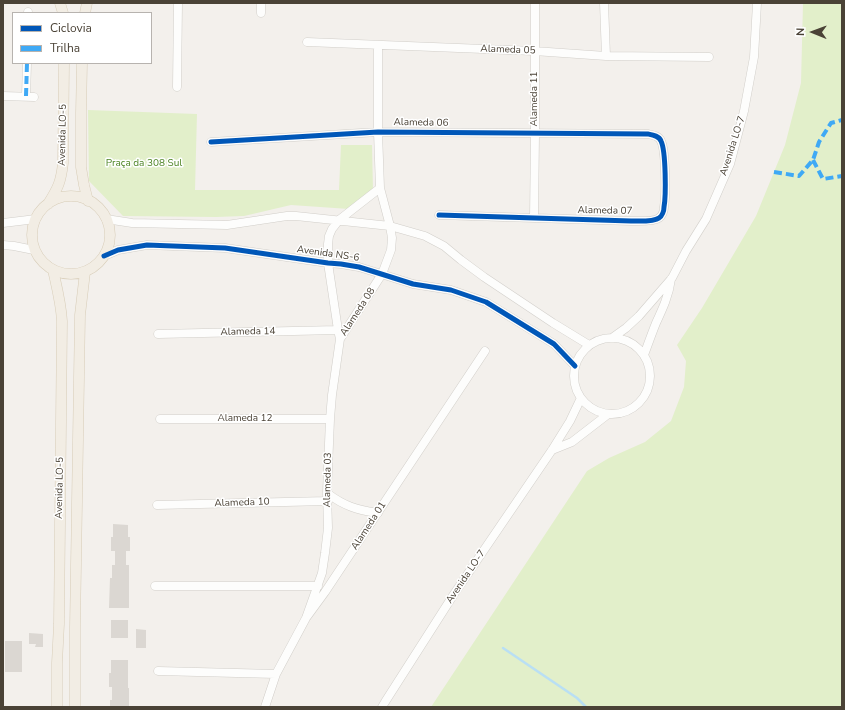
<!DOCTYPE html>
<html>
<head>
<meta charset="utf-8">
<style>
  body { margin:0 }
  #map { position:relative; width:845px; height:710px; overflow:hidden; background:#f3f0ec; font-family:"Nunito Sans",sans-serif }
  canvas { display:block }
  .frame { position:absolute; inset:0; border:4px solid #4a4236; pointer-events:none }
  .legend { position:absolute; left:12px; top:12px; width:140px; height:52px; box-sizing:border-box; background:#fff; border:1px solid #b7b3af; margin:0; padding:5px 7px; list-style:none; font-size:12px; color:#4a4236 }
  .legend li { display:flex; align-items:center; gap:8px; height:20px }
  .legend b { width:20px; border:1px solid #b7b3af }
  .north { position:absolute; left:793px; top:12px; width:40px; height:40px; -webkit-text-stroke:3px #fff; paint-order:stroke; rotate:271deg; font-size:11px; font-weight:700; line-height:16px; text-align:center; color:#4a4236 }
  .north::after { content:''; display:block; margin:auto; width:14px; height:18px; background:#4a4236; clip-path:polygon(50% 0,100% 100%,50% 72%,0 100%) }
</style>
</head>
<body>
<div id="map">
<canvas width="845" height="710"></canvas>
<div class="frame"></div>
<ul class="legend">
<li><b style="height:5px;background:#0057b8"></b>Ciclovia</li>
<li><b style="height:5px;background:#3fa9f5"></b>Trilha</li>
</ul>
<div class="north">N</div>
</div>
<script>
const g = document.querySelector('canvas').getContext('2d');
g.lineJoin = 'round';
function paint(path, color) {
  g.fillStyle = color;
  g.fill(path, 'evenodd');
}
function stroke(path, color, width, dash) {
  g.strokeStyle = color;
  g.lineWidth = width;
  g.lineCap = dash ? 'butt' : 'round';
  g.setLineDash(dash || []);
  g.stroke(path);
}
function drawText(font, color, halo, rows, align = 'center') {
  g.font = font + ' "Nunito Sans",sans-serif';
  g.lineWidth = 3;
  g.setLineDash([]);
  g.textBaseline = 'middle';
  g.strokeStyle = halo;
  g.fillStyle = color;
  for (const [text, x, y, turn = 0] of rows) {
    g.save();
    g.translate(x, y);
    g.rotate((+turn || 0) * Math.PI / 180);
    g.textAlign = isNaN(turn) ? turn : align;
    if (halo) g.strokeText(text, 0, 0);
    g.fillText(text, 0, 0);
    g.restore();
  }
}
const green = new Path2D(`
  M803 3H842V707H431L587 471 609 458 645 442 671 421 684 387 686 361 677 345 702 308 756 216 785 145 801 83Z
  M88 110 197 114 195 190H339L341 145H372L373 191 349 209 291 205 244 216 216 217 123 216 89 181Z`);
const stream = new Path2D(`
  M503 648 577 698 586 707`);
const building = new Path2D(`
  M113 524 128 525V537H130V551H126V565H129V608H109L110 578H112V565H115V551H111V537H113Z
  M111 620H128V638H111Z
  M136 629 146 630V648H136Z
  M29 633 43 634V647H35L36 644H29Z
  M5 641H22V672H5Z
  M111 660H128V688H129V707H110V700H112V687H109V673H111Z`);
const minor = new Path2D(`
  M604 3 606 56
  M28 13V12
  M261 13V3
  M307 42 534 51 606 56 709 57
  M177 87 178 3
  M3 96 34 97
  M26 96 27 63
  M211 142 378 132 648 134C653 135 659 136 661 141 666 151 666 196 664 207 664 211 662 216 659 218 654 222 638 221 631 221L439 215
  M534 218 535 134V3
  M106 219 132 223 227 225 287 216H296L390 226 425 236 444 246 461 260 484 277 553 323 589 345
  M3 223 36 219
  M3 245 14 246 34 250
  M104 256 118 250 147 245 225 248 328 263 341 264 359 267 413 284 451 290 486 302 554 344 575 366
  M158 334 338 330
  M574 376a38 38 0 1 1 76 0a38 38 0 1 1-76 0Z
  M612 338 626 328 639 316 672 278 686 251 706 219 730 164 744 111 754 57 757 3
  M340 339 382 274 391 250 392 238 390 226 380 188 378 132V45
  M644 355C648 344 652 333 656 323 663 308 669 295 671 279
  M160 419H330
  M552 450 572 442 607 415
  M327 493C344 506 357 510 378 513
  M157 505 328 501
  M155 586H318
  M306 618 322 573 325 553 328 528 327 493 330 419 332 395 340 339 338 330 328 263V244L329 236 332 229 339 220 380 188
  M158 671 276 674
  M265 707 276 674 306 618 325 592 485 351
  M382 707 385 702 454 594 552 450 570 421 581 398`);
const major = new Path2D(`
  M60 3 63 13
  M85 13 87 3
  M82 63 81 113V167L84 185 88 201
  M32 235a39 39 0 1 1 78 0a39 39 0 1 1-78 0Z
  M48 204C58 188 61 182 63 163L64 63
  M53 270C57 288 61 303 62 321L59 624 57 663V707
  M75 707V627L80 315 85 272`);
const quiet = new Path2D(`
  M28 13V12
  M26 96 27 63
  M813 160 823 179 842 176
  M774 172 799 176 813 160 819 142 831 123 842 120`);
const cycleway = new Path2D(`
  M211 142 378 132 648 134C653 135 659 136 661 141 666 151 666 196 664 207 664 211 662 216 659 218 654 222 638 221 631 221L439 215
  M104 256 118 250 147 245 225 248 328 263 341 264 359 267 413 284 451 290 486 302 554 344 575 366`);
const streetNames = [
  ["Alameda 05",508,50,2],
  ["Alameda 11",535,99,-90],
  ["Alameda 06",421,123,1],
  ["Avenida LO-5",63,135,-89],
  ["Avenida LO-7",733,146,-72],
  ["Alameda 07",605,211,1],
  ["Avenida NS-6",328,254,8],
  ["Alameda 08",358,312,-57],
  ["Alameda 14",248,332,-1],
  ["Alameda 12",245,419],
  ["Alameda 03",328,480,-89],
  ["Avenida LO-5",60,488,-89],
  ["Alameda 10",242,503,-2],
  ["Alameda 01",369,526,-57],
  ["Avenida LO-7",466,577,-56]
];
const parkNames = [
  ["Praça da 308 Sul",144,164]
];
paint(green, '#e2efca');
stroke(stream, '#b9dff4', 2.5);
paint(building, '#dbd7d2');
stroke(minor, '#d1cec9', 9);
stroke(major, '#d7ccb7', 11);
stroke(minor, '#fdfdfc', 8);
stroke(major, '#f2ede4', 10);
stroke(quiet, '#3fa9f5', 4, [8, 4]);
stroke(cycleway, '#0057b8', 5);
drawText('10px', '#4a4236', '#fff', streetNames);
drawText('10px', '#4b8322', '#fff', parkNames);
</script>
</body>
</html>
